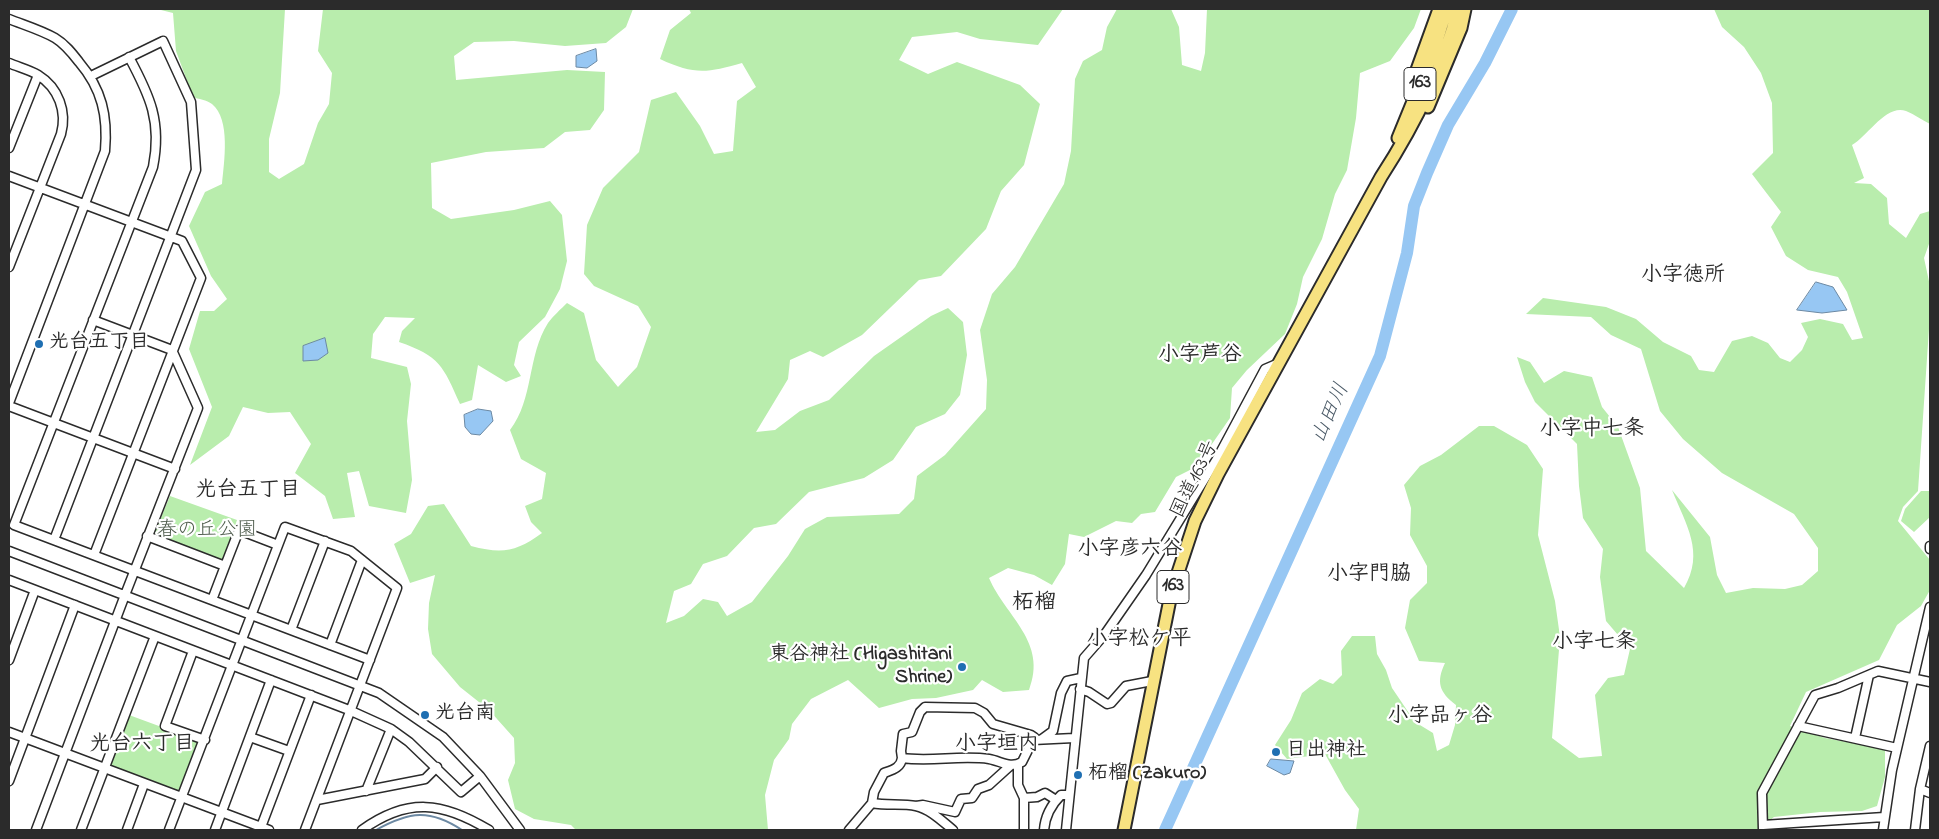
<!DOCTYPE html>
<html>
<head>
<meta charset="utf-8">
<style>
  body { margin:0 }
  #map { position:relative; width:1939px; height:839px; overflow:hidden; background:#fff; font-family:"Indie Flower",sans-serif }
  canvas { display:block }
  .frame { position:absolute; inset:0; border:10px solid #2b2b2b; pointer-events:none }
</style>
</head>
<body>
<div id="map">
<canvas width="1939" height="839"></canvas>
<div class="frame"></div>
</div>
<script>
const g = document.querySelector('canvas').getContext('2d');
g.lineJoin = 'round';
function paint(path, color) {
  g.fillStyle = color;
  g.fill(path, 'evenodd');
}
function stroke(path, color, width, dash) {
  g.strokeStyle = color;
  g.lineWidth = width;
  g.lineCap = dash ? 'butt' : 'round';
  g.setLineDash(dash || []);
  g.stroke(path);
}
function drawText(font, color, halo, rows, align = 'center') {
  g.font = font + ' "Indie Flower","Klee One",sans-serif';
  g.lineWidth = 4.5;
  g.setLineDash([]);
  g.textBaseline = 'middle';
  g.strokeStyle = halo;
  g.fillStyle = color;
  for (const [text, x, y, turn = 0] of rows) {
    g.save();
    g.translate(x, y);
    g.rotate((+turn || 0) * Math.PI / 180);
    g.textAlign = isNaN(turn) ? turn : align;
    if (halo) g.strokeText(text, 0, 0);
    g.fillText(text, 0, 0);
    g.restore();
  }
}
const green = new Path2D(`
  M157 9H285L280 93 269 139V172L279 179 304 164 318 123 329 104 332 73 318 51 323 9H633L626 27 606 43 565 46 514 41 474 42 454 56 456 80 567 70 605 72 604 110 590 130 565 132 544 148 486 152 431 163 432 208 451 219 514 210 550 201 562 215 567 261 560 289 545 317 519 342 514 365 521 376 506 382 478 365 472 400 460 404C443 366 440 356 399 342L402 331 415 318 385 317 373 334 371 358 407 367 411 384 407 421 412 480 406 513 369 506 359 471 347 473 355 517 333 519 325 496 295 473 311 444 290 412 268 413 243 407 229 436 190 465 212 407 189 349 200 311H214L227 299 211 276 189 226 205 192 222 184C224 163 231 119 212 104 207 100 198 99 193 97L176 51 173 13Z
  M689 9H1063L1038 45 980 39 957 32 912 37 899 60 928 74 957 62 1020 85 1040 104 1024 165 1001 191 986 229 941 276 919 280 862 335 823 357 810 351 790 360 788 379 756 432 775 430 800 411 829 400 874 356 931 316 948 308 963 322 967 355 960 395 945 414 916 427 893 460 864 478 809 492 776 524 754 528 727 556 703 564 691 584 674 591 666 623 684 616 703 599 718 602 727 616 752 602 788 556 805 529 827 517 899 514 914 499 917 476 945 455 986 409 987 380 980 330 992 294 1015 267 1064 184 1071 151 1075 79 1083 61 1102 50 1107 27 1117 9H1171L1179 27 1182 65 1201 71 1205 53 1207 9H1421L1414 28 1390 61 1360 73 1356 118 1347 170 1335 194 1322 239 1303 277 1297 304 1285 334 1247 370 1232 388 1230 418 1196 467 1176 477 1155 512 1141 514 1132 523 1116 521 1084 537 1069 534 1065 564 1052 585 1034 575 1008 568 989 578C1006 617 1048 642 1029 690L1003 692 982 680 973 690 936 698 912 699 879 708 848 680 811 699 792 724 789 739 774 760 765 795 768 830H576L571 825 534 819 515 809 508 780 515 763 514 738 489 710 460 687 432 654 428 629 429 603 435 575 410 583 394 544 411 534 428 506 444 504 471 546C502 554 516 552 542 533L531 522 525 506 542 499 546 473 521 459 510 430C534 399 527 356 548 323 553 316 561 309 567 303L584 313 596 360 618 387 637 367 651 327 638 306 594 286 584 274 587 225 603 188 639 152 651 100 676 92 700 126 714 154 733 151 737 101 756 87 742 63C707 73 694 75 660 59L670 30 691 13Z
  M1714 9H1930V124C1922 120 1914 114 1906 111 1886 104 1868 136 1852 145L1864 178 1854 183 1871 184 1887 198 1889 224 1906 238 1920 214 1930 211V241L1924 258 1930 286V314L1918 491 1903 507 1898 521 1930 560V590L1921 606 1897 625 1879 660 1806 692 1790 726 1825 738 1885 749V777L1877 806 1862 811 1820 812 1774 817 1757 830H1356L1359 809 1345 790 1325 754 1287 759 1275 745 1291 720 1302 693 1320 679 1333 684 1342 675 1341 651 1352 636H1375L1377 654 1386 670 1392 688 1415 722 1433 733 1437 751 1449 745 1455 725 1456 705C1439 692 1436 682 1445 663L1419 661 1405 628 1410 600 1427 583V566L1410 535 1411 508 1404 485 1420 466 1441 455 1479 426H1494L1527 445 1543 469 1538 535 1555 601 1560 637 1552 738 1579 758 1602 756 1595 695 1608 678 1624 675 1630 649 1606 621 1600 577 1603 549 1583 518 1579 486 1577 444 1535 402 1525 382 1517 357 1530 362 1544 383 1564 371 1592 377 1602 407 1618 427 1640 488 1646 551 1684 588C1705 552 1686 525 1672 490L1710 537 1717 575 1726 593 1753 588 1785 589 1802 585 1818 571V548L1794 514 1722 473 1683 439 1660 411 1641 349 1611 335 1591 317 1526 314 1543 298 1606 307 1636 319 1663 342 1691 356 1699 370 1714 372 1732 341 1752 336 1768 343 1780 358 1790 362 1802 350 1808 337 1801 323 1820 319 1843 324 1852 340 1863 338 1847 292 1838 277 1808 270 1786 256 1771 227 1781 212 1752 174 1773 153 1772 103 1761 73 1744 47 1722 27Z
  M1921 491H1930V517L1914 532 1901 521 1905 509Z
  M170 496 237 520 223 561 154 534Z
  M129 715 197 740 199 744 180 792 112 767 110 762Z`);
const water = new Path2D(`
  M596 49 597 61 587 68 576 67V56Z
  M1816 282 1833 287 1847 310 1822 313 1797 310Z
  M325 338 328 353 318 360 303 361V346Z
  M478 409 491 411 493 421 480 435 471 434 465 427 464 415Z
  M1271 759 1294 761 1290 773 1284 775 1267 766Z`);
const stream = new Path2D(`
  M376 830C410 811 430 809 462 830`);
const river = new Path2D(`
  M1165 830 1380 356 1407 253 1414 206 1427 173 1448 125 1485 63 1512 9`);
const minor = new Path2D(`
  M9 19C24 25 41 30 55 38 65 44 72 53 79 62 102 89 108 116 105 151L9 403
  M129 57C150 96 162 122 153 167L14 525 370 660
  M9 63C18 67 30 70 38 75 59 88 67 112 61 134L9 267
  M9 148 38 75
  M9 176 182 241 201 278 94 555
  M9 406 175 469
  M147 536 225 566 239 530 278 545
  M54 540 196 170 191 102 163 41 91 76
  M1930 546V549
  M9 551 379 693 443 737 480 776 520 830
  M9 580 349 710 391 729 409 742 461 792 480 776
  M212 600 225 566
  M291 630 325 541
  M330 645 362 560
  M193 651 165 726 205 740
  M9 660 35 590
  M1080 689 1089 692 1107 704 1111 703 1126 686 1152 681
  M1798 726 1897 748
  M9 732 269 830
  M250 737 289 751
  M1855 738 1869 675
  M1042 739 1053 731 1061 693 1067 681 1081 678
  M902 758 901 751 903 734 912 732 920 712 925 707 975 708 984 713 993 724 1031 735 1034 737 1033 740
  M1018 764V785L1024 798V830
  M9 781 75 605
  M1920 789 1930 793
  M366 791 391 729
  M1024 798 1037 797 1045 793 1056 800
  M317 800 425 779 437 767
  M872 803C887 806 902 803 916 806 930 809 942 821 953 830
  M916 806 923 805 955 812 961 799 972 798 978 789 989 785 1010 766
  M1763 825 1884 817
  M261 827 311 695
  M36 830 125 595 198 408 172 350 93 320
  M81 830 155 636
  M127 830 144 784
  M169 830 285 527 351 551 397 588 305 830
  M215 830 271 680
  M362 830C408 797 443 802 489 830
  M849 830 872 803 874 792 884 773C892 770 901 768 902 758 931 762 960 755 989 759 1001 761 1010 769 1022 762L1033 740 1074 738
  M1044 830C1045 816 1051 805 1061 795H1069
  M1066 830 1084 658 1105 634 1146 575 1218 457 1265 369 1279 363
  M1763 830 1762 793 1815 695 1838 688 1878 671 1930 682
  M1883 830 1892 770 1930 607
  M1915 830 1920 789 1930 746`);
const highway = new Path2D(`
  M1414 78 1439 9
  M1428 107 1461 28 1465 9
  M1398 138 1434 50 1447 9
  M1124 830 1171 594 1195 521 1218 474 1381 177C1414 126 1443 68 1458 9`);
const markers = [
  [39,344,5,"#1f6fb2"],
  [962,667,5,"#1f6fb2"],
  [425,715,5,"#1f6fb2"],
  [1276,752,5,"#1f6fb2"],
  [1078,775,5,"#1f6fb2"]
];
const shields = [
  [1420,84,32],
  [1173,587,32]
];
const shieldNames = [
  ["163",1420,84],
  ["163",1173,587]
];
const poiNames = [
  ["光台五丁目",49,344],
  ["東谷神社 (Higashitani",952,656,"right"],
  ["Shrine)",952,679,"right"],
  ["光台南",435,715],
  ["日出神社",1286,752],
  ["柘榴 (Zakuro)",1088,775]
];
const streetNames = [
  ["国道163号",1196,480,-64]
];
const parkNames = [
  ["春の丘公園",207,532]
];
const neighbourhoodNames = [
  ["小字徳所",1683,277],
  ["小字芦谷",1200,357],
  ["小字中七条",1592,431],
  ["光台五丁目",248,492],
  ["小字彦六谷",1130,551],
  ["小字門脇",1369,576],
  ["小字松ケ平",1139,641],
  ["小字七条",1594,644],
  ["小字品ヶ谷",1440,718],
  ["光台六丁目",142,746],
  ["小字垣内",997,746]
];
const waterNames = [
  ["山田川",1332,414,-66]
];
const quarterNames = [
  ["柘榴",1034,604]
];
paint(green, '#b9edad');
paint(water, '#97c7f3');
stroke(water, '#6c89a3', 1);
stroke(stream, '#6c89a3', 2);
stroke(river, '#97c7f3', 12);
stroke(minor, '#2b2b2b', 11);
stroke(highway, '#2b2b2b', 15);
stroke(minor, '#fff', 8);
stroke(highway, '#f7e281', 11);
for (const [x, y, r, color] of markers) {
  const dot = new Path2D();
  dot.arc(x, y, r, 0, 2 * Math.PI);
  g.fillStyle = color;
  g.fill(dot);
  stroke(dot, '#fff', 2);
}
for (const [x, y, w] of shields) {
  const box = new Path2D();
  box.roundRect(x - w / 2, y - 16.5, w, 33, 4);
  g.fillStyle = '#fff';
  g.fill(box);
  stroke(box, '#2b2b2b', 1);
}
drawText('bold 19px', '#2b2b2b', null, shieldNames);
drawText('bold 20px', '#2b2b2b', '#fff', poiNames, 'left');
drawText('20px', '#2b2b2b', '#fff', streetNames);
drawText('20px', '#4e5c4c', '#fff', parkNames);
drawText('bold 21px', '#2b2b2b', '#fff', neighbourhoodNames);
drawText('italic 21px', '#4b5a67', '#fff', waterNames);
drawText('bold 22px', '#2b2b2b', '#fff', quarterNames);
</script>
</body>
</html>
